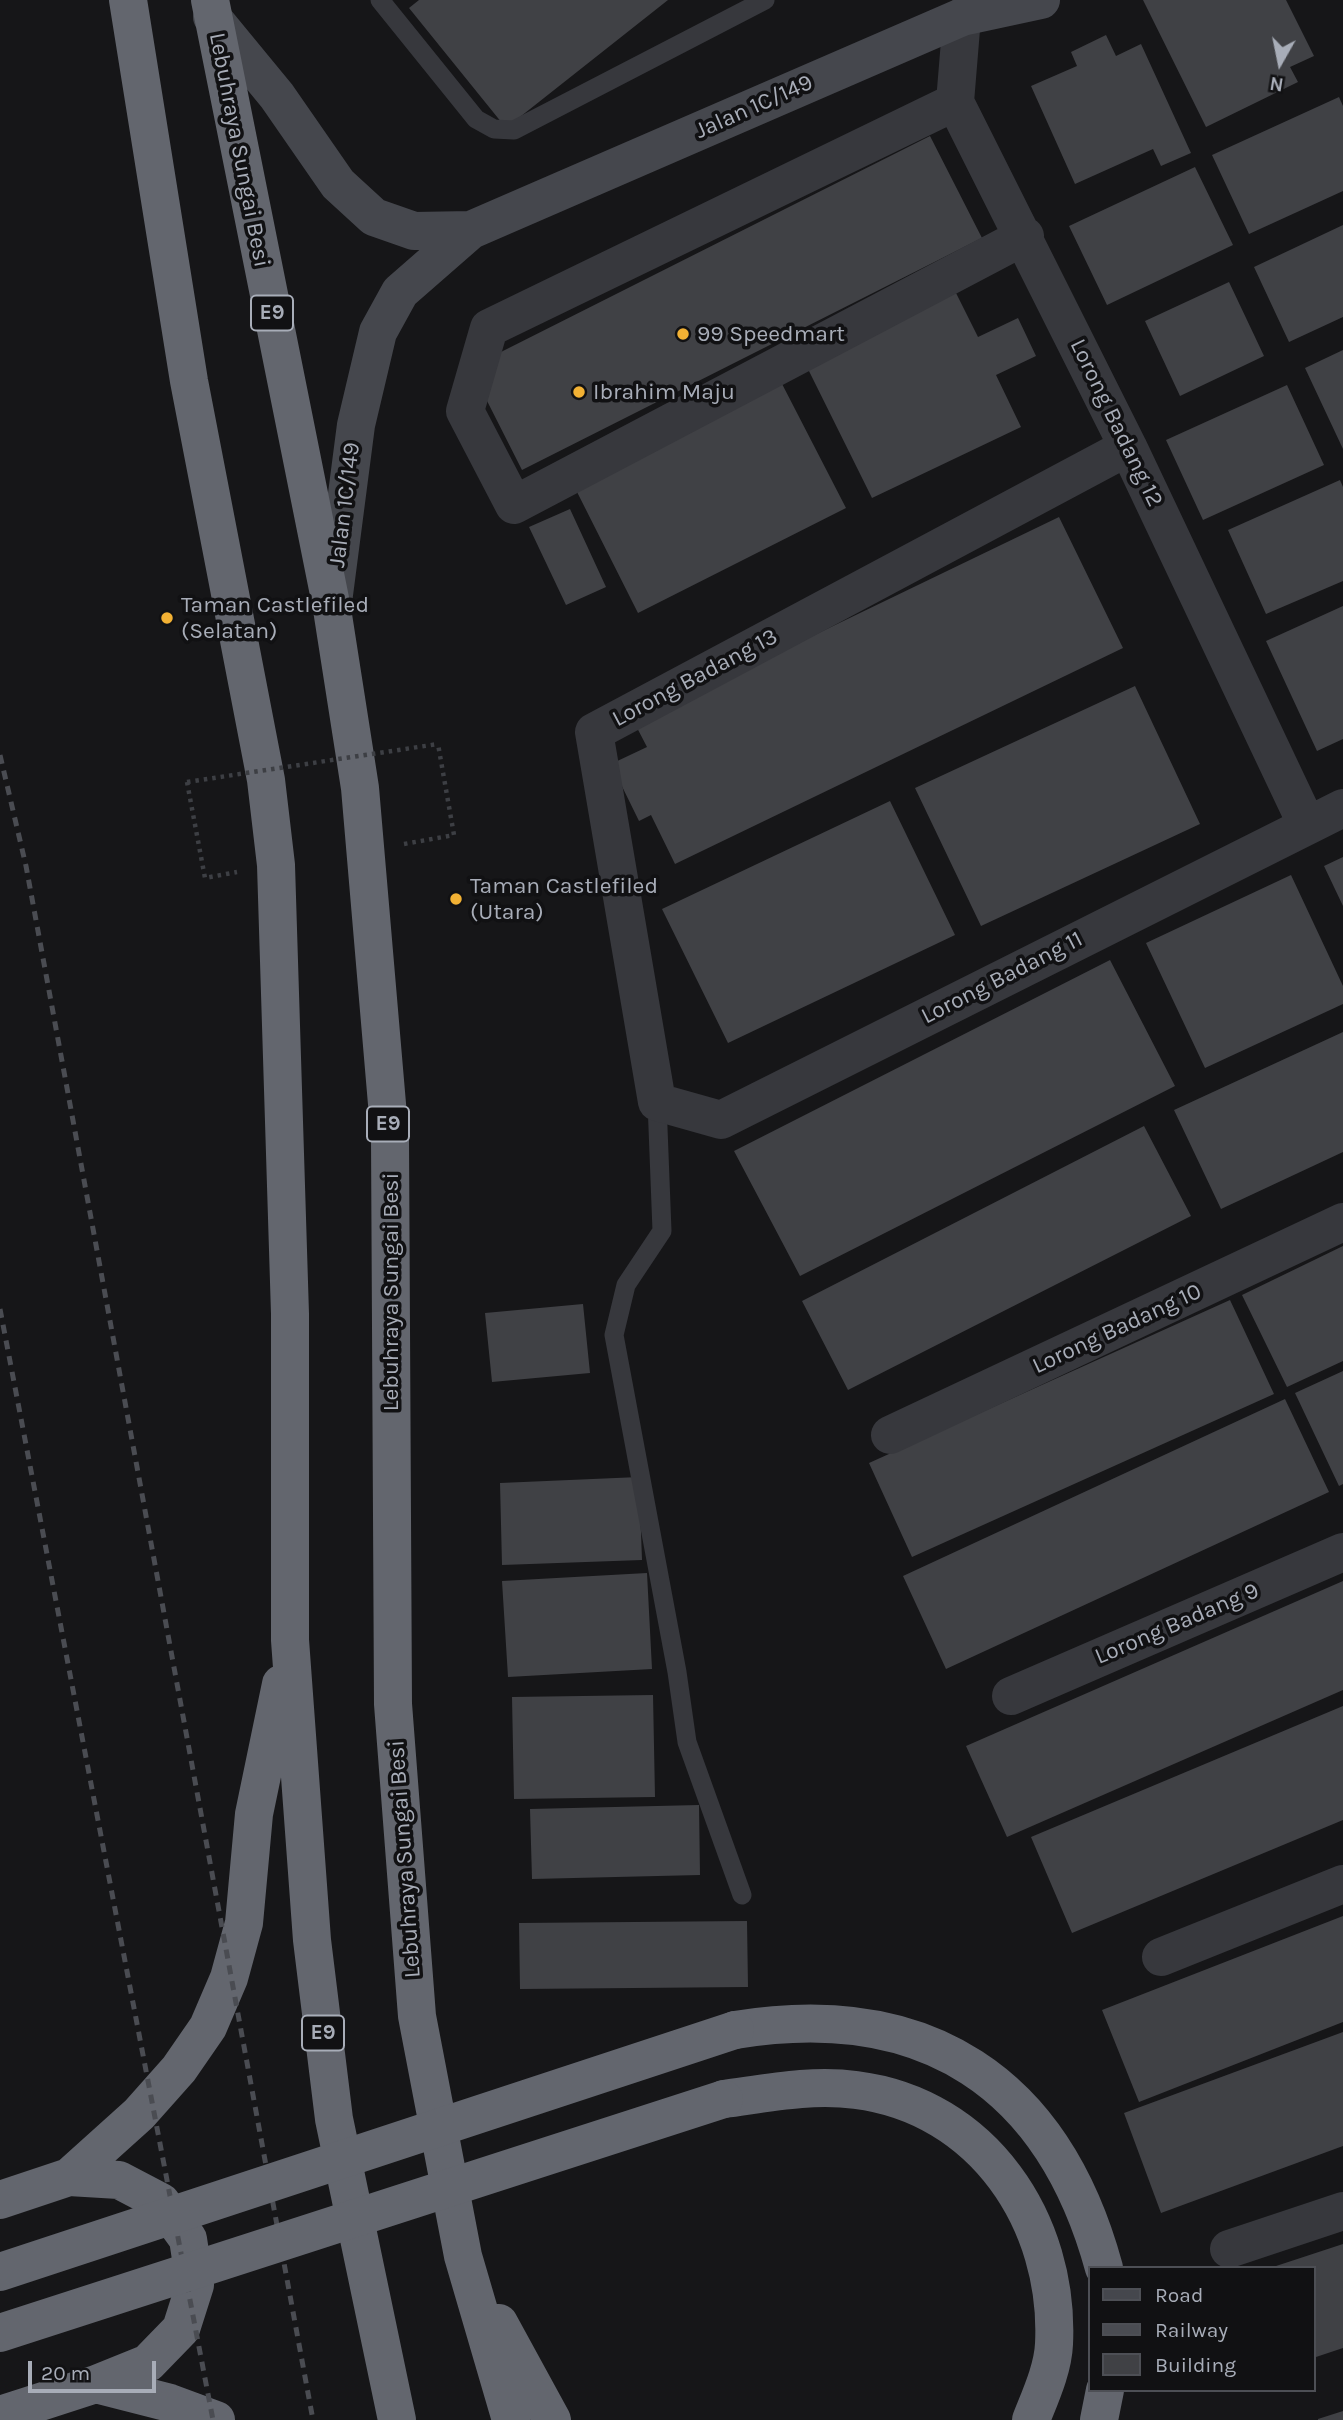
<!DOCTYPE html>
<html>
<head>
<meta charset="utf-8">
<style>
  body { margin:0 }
  #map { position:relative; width:1343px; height:2420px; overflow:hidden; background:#161618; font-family:Karla,sans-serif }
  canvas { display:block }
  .legend { position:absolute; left:1088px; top:2266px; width:228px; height:126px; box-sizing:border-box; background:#111113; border:2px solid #4d4f55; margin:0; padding:9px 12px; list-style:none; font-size:21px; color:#a8adb8 }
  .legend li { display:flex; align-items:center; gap:14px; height:35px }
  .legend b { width:35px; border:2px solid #4d4f55 }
  .north { position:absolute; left:1245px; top:28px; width:70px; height:70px; -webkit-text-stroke:5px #111113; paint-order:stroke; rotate:189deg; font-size:19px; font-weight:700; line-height:28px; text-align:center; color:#a8adb8 }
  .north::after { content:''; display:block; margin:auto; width:24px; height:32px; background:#a8adb8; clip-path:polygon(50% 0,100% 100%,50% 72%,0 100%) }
  .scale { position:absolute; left:28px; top:2361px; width:128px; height:32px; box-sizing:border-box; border:4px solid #a8adb8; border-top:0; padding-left:9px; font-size:21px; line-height:24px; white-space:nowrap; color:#a8adb8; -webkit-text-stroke:5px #111113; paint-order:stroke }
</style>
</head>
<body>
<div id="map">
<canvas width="1343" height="2420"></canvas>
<ul class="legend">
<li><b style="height:9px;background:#45474d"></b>Road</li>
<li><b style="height:9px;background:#4a4c52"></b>Railway</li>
<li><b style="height:19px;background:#404145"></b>Building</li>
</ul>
<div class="north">N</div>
<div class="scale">20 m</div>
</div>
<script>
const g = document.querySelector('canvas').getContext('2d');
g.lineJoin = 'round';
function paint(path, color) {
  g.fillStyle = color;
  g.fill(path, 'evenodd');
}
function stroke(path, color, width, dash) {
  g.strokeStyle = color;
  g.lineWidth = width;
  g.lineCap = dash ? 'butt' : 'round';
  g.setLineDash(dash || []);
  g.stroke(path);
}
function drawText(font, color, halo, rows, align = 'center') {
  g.font = font + ' Karla,sans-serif';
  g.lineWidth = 7;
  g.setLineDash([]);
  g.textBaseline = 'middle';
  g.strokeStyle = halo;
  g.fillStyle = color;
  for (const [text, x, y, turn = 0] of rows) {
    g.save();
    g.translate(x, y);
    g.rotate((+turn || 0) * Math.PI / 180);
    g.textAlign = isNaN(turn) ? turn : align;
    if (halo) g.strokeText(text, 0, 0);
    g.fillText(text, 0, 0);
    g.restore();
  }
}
const building = new Path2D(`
  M419 0H668L506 128 409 8Z
  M1143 0H1286L1314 56 1290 67 1298 82 1206 127Z
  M1106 35 1116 56 1141 44 1191 153 1161 166 1153 149 1075 184 1031 86 1077 66 1071 52Z
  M1339 97 1343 106V191L1249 234 1212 155Z
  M930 136 982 238 522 470 482 391 493 356Z
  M1195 167 1233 245 1107 305 1069 226Z
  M1343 225V317L1289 342 1254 267Z
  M1229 282 1264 356 1180 396 1145 321Z
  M956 293 978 337 1018 318 1036 356 996 375 1021 427 872 498 806 365Z
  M1343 350V449L1305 368Z
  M780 380 846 508 638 613 573 484Z
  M1287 385 1324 465 1203 520 1166 440Z
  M1340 480 1343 487V581L1266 614 1228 530Z
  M570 509 606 587 566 605 529 527Z
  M1059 517 1123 648 675 864 651 815 639 821 611 764 647 747 634 722Z
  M1343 606V739L1317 751 1266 641Z
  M1135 686 1200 824 981 926 915 788Z
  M890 801 955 935 728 1043 662 909Z
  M1343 857V906L1324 866Z
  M1291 875 1343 986V1004L1205 1068 1146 943Z
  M1110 960 1175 1086 800 1276 734 1151Z
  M1343 1032V1152L1221 1209 1174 1110Z
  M1144 1126 1191 1216 848 1390 802 1301Z
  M1343 1246V1361L1287 1387 1242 1295Z
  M1230 1300 1274 1394 912 1557 869 1463Z
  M583 1304 590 1373 492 1382 485 1313Z
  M1343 1371V1484L1339 1486 1295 1393Z
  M1285 1399 1329 1492 946 1669 903 1576Z
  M639 1477 642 1560 502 1565 500 1483Z
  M647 1573 652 1669 508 1677 502 1581Z
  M1343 1581V1690L1007 1837 966 1746Z
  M653 1695 655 1797 514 1799 512 1697Z
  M1343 1706V1820L1072 1933 1031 1837Z
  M699 1805 700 1875 532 1879 530 1809Z
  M1343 1916V2022L1139 2102 1102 2010Z
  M747 1921 748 1987 520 1989 519 1923Z
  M1343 2032V2146L1161 2213 1124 2113Z
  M1343 2244V2348L1313 2358V2268L1273 2267Z
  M1343 2411V2420H1318V2419Z`);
const path = new Path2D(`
  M187 782 205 878 237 872
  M404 844 454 835 438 744`);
const lane = new Path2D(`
  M380 0 476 119 494 129 514 130 765 0
  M657 1102 662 1231 626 1285 614 1335 677 1672 687 1742 742 1895`);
const street = new Path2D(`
  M984 0 962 17 955 102 1128 447 1307 825
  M955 102 489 328 465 411 514 505 1025 236
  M1128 447 594 732 657 1102 721 1120 1343 808
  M890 1435 1343 1222
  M1011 1696 1343 1552
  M1161 1957 1343 1884
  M1229 2249 1343 2211`);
const secondary = new Path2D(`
  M212 17 277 96 338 184 374 217 414 231 471 230
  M333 602 356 425 378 332 400 292 471 230 962 17 1041 0`);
const highway = new Path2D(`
  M128 0 189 381 266 780 276 865 290 1314V1640L312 1940 334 2119 397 2420
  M210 0 332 609 360 788 390 1139 393 1704 417 2016 463 2256 511 2420
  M735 2030C925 1999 1053 2081 1104 2268
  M724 2099C768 2093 812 2084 856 2090 983 2106 1060 2222 1054 2344 1053 2369 1040 2397 1031 2420
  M69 2177 139 2114 179 2069 208 2027 229 1978 244 1923 254 1814 281 1684
  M0 2200 69 2177 119 2180 161 2202 188 2239 195 2285 181 2329 148 2363 96 2384 0 2415
  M499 2323 552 2420
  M96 2384 170 2403 216 2420
  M1099 2420 1105 2390`);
const rail = new Path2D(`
  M0 755 26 866 313 2420
  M0 1309 213 2420`);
const pathBridge = new Path2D(`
  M187 782 438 744`);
const highwayBridge = new Path2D(`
  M0 2272 735 2030
  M0 2333 724 2099`);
const markers = [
  [683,334,7,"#f2b134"],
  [579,392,7,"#f2b134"],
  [167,618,7,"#f2b134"],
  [456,899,7,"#f2b134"]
];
const shields = [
  [272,313,42],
  [388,1124,42],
  [323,2033,42]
];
const shieldNames = [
  ["E9",272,313],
  ["E9",388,1124],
  ["E9",323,2033]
];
const streetNames = [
  ["Jalan 1C/149",754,107,-24],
  ["Lebuhraya Sungai Besi",239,150,79],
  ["Lorong Badang 12",1116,423,64],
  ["Jalan 1C/149",345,505,-83],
  ["Lorong Badang 13",695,678,-28],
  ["Lorong Badang 11",1002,978,-27],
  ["Lebuhraya Sungai Besi",391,1292,-90],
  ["Lorong Badang 10",1117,1329,-25],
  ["Lorong Badang 9",1177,1624,-23],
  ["Lebuhraya Sungai Besi",405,1859,-94]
];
const poiNames = [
  ["99 Speedmart",697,334],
  ["Ibrahim Maju",593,392],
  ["Taman Castlefiled",181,605],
  ["(Selatan)",181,631],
  ["Taman Castlefiled",470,886],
  ["(Utara)",470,912]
];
paint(building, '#404145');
stroke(path, '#3d3f44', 4.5, [3.5, 5]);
stroke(lane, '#37383d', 19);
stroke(street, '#37383d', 38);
stroke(secondary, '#45474d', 38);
stroke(highway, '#63666e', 38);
stroke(rail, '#4a4c52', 5, [9, 7]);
stroke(pathBridge, '#3d3f44', 4.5, [3.5, 5]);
stroke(highwayBridge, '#63666e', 38);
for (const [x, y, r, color] of markers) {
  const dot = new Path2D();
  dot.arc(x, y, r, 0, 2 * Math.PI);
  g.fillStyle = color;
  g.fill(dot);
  stroke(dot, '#111113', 2.5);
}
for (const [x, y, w] of shields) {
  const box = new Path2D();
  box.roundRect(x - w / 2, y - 17.5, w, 35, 5);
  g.fillStyle = '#111113';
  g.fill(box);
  stroke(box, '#a8adb8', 2);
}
drawText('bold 21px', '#a8adb8', null, shieldNames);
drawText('23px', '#a8adb8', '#111113', streetNames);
drawText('23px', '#a8adb8', '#111113', poiNames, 'left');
</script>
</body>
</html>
